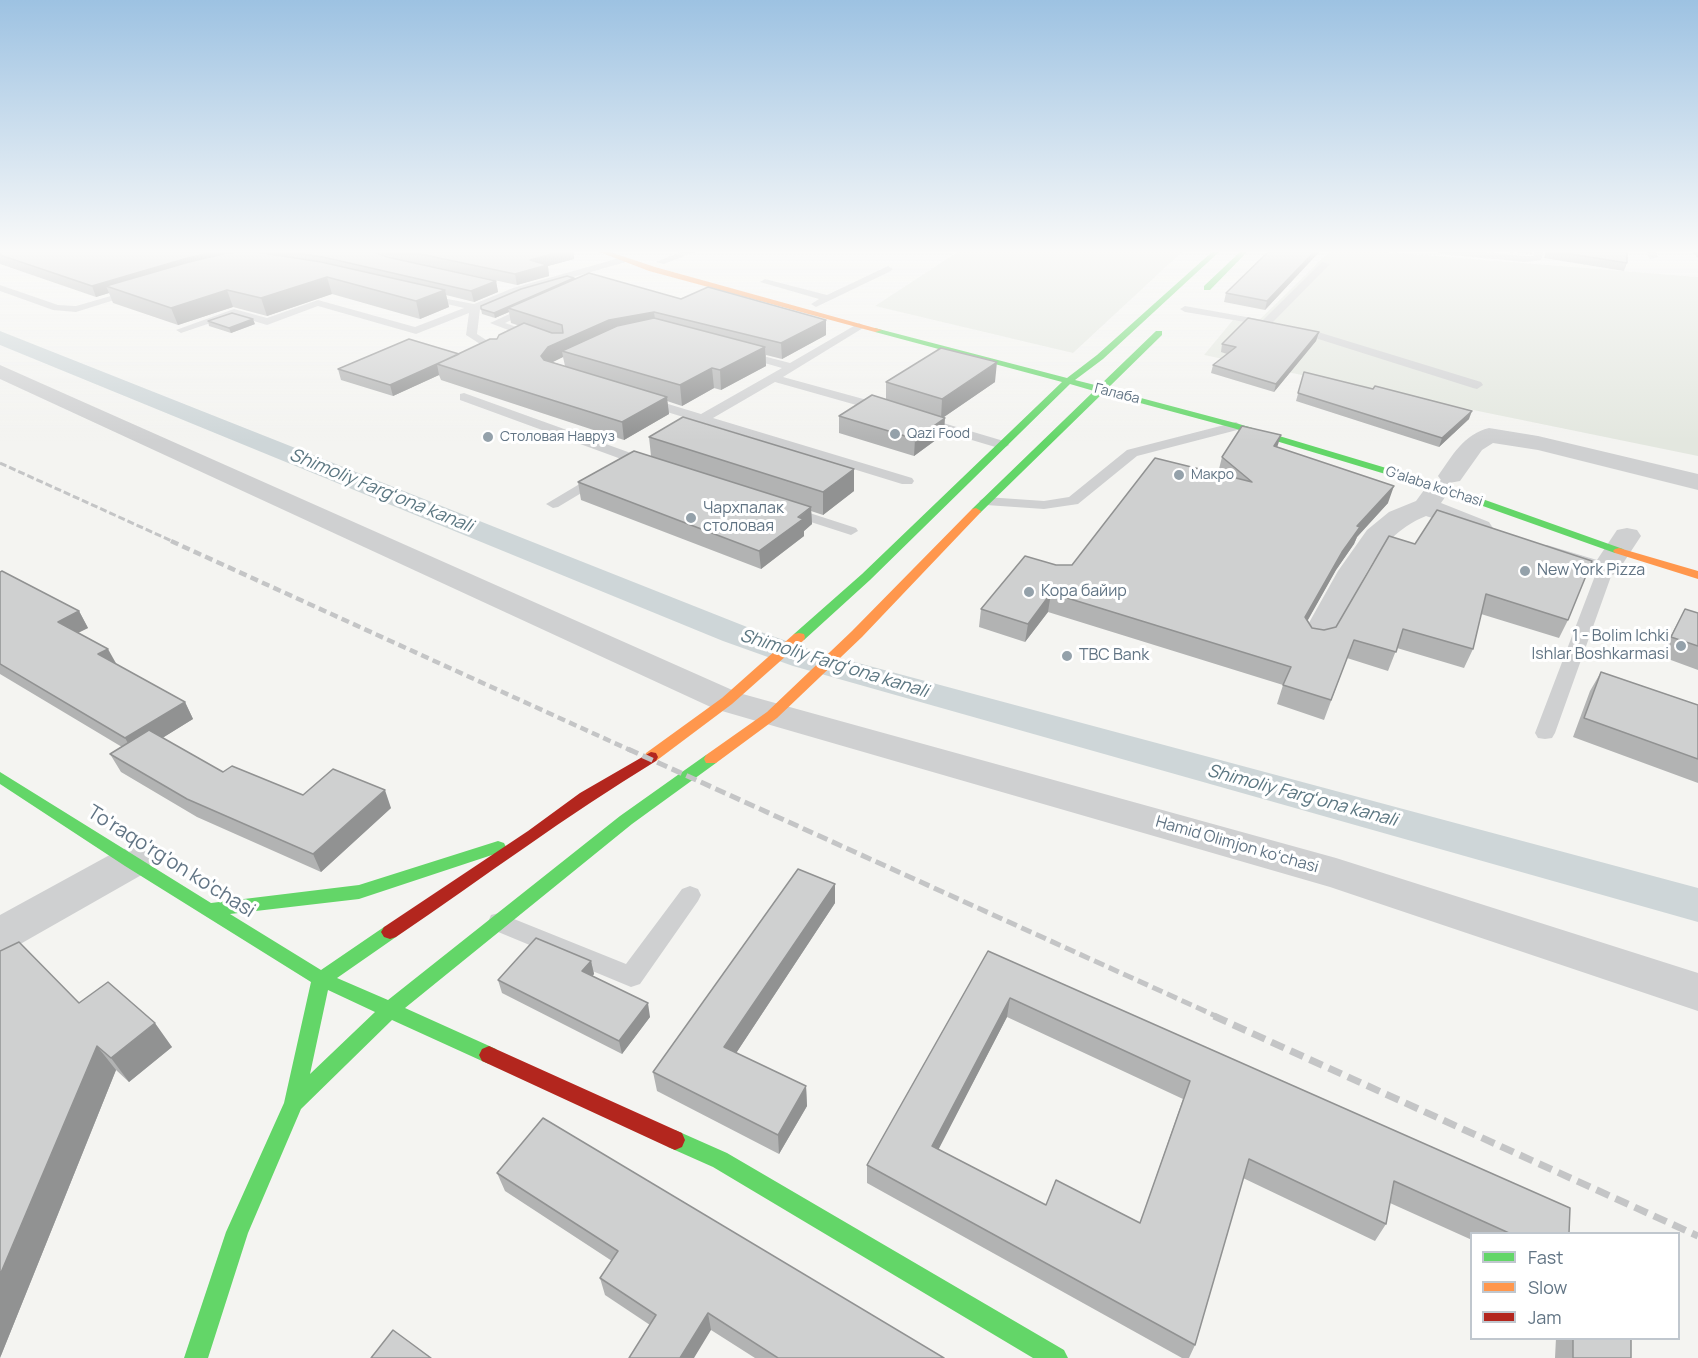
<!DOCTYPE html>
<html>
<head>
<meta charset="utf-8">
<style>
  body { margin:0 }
  #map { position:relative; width:1698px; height:1358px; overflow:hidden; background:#f4f4f1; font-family:Manrope,sans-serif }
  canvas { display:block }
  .legend { position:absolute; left:1470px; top:1232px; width:210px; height:108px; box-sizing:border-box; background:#fff; border:2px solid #c0c7ce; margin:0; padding:8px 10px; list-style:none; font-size:18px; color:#617484 }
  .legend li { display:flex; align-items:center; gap:12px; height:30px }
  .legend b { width:30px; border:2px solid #c0c7ce }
</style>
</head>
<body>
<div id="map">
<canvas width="1698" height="1358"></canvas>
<ul class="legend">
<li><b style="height:8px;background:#63d668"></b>Fast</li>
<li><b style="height:8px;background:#ff974d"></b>Slow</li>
<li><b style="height:8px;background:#b3261e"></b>Jam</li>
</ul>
</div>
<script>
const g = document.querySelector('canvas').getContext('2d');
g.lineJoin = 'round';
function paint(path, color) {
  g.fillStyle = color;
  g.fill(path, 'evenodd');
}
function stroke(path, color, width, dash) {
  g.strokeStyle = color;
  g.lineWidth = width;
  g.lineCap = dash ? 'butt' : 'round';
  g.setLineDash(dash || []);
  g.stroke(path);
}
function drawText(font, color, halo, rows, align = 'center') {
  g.font = font + ' Manrope,sans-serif';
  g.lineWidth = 6;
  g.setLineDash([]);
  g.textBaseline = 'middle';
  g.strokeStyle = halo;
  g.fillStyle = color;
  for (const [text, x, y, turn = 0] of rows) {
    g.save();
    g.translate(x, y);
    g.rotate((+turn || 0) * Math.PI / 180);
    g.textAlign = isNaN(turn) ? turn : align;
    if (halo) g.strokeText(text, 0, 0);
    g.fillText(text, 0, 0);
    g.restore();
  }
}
const green = new Path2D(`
  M959 251H1183L1073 353 875 306Z
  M1330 251H1372L1698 277V456L1204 355 1233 320 1256 323Z`);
const canal = new Path2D(`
  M0 331 747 627 817 652 1698 888V922L793 666 723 641 0 345Z`);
const lane = new Path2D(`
  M683 251H697L664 264 656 262Z
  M1437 251H1473L1525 256H1534V251H1544L1541 260 1525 262 1441 254Z
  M1646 251H1656L1658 257 1650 259Z
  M623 257 628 260 626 262 521 292 480 309 477 334 500 349V353L496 354 466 335 469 313 416 334 318 306 267 325 234 315 181 333 176 330 234 309 267 318 318 300 415 327 464 308 421 298V294L474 304 513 288Z
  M1322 262 1330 264 1269 326 1185 312 1180 309 1185 306 1263 320Z
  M888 266 893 269 891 271 816 307 811 304 819 299 760 282 765 279 827 295Z
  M0 285 58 305 76 306 135 289 140 292 76 312 53 310 0 291Z
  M531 304 536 307 535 309 505 323 540 335V339H532L490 323Z
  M859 323 864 326 863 328 783 377 889 406 891 409 889 412H881L775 382 713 418 912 478 914 481 912 484H902L704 423 693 424V420L641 404 639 401 645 397 701 414 782 368 740 356V352L744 351 790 363Z
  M1293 327 1318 332 1481 382 1483 385 1477 389 1473 388 1312 337 1289 332 1288 330Z
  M464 393 653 461 655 464 648 468 643 467 460 400V394Z
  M923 417 1007 442 1009 445 1002 449 918 424 917 421 918 418Z
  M1236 422 1242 426 1241 429 1137 456 1078 504 1044 509 986 505 979 501 986 497 1044 501 1069 497 1127 450Z
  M598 473 603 474 605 477 603 480 558 507 553 508 546 504Z
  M788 506 856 528 858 531 851 535 783 513 781 510Z
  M1606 563 1614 568 1555 733 1552 738 1545 739 1538 738 1535 733 1598 568Z
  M690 886 698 889 701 895 698 901 640 984 631 987 491 929 488 922 491 915 499 913 626 964 682 889Z`);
const street = new Path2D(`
  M0 365 739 693 1336 858 1698 973V1011L1330 887 715 709 0 379Z
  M1489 428 1538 436 1698 474V490L1538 450 1493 443 1482 450 1460 481 1449 483 1452 487 1441 503 1489 522 1493 528 1489 534C1467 539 1447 522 1426 516 1370 538 1359 598 1328 644L1317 646 1306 644 1301 637 1338 571 1367 530 1389 512 1416 501 1430 482 1441 480 1438 476C1452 456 1464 434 1489 428Z
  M1627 528 1637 530 1641 536 1616 574C1587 581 1565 569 1537 559L1533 553 1537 547 1547 545 1597 560 1617 530Z
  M131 847 145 851 151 862 145 873 15 947 0 952V915L117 851Z`);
const fast = new Path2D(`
  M1213 251H1220L1103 359 1075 380 1099 386 1156 331H1162V335L1107 389 1239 424 1443 485 1623 549 1625 551 1623 553H1615L1435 489 1233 428 1103 393 980 513H972V509L1094 391 1070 384 870 580 804 640H794L793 637 794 634 862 574 1062 382 875 332V328L1067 378 1097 355Z
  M1241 251H1248L1210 290H1204V286Z
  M711 754 716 755 718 759 716 763 632 824 405 1008 496 1049 499 1055 496 1061 489 1064 482 1061 392 1020 301 1109 248 1233 208 1358H184L226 1232 284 1103 311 982 125 866 0 784V772L211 903 359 885 498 841 504 843 506 847 504 851 359 899 230 914 321 970 384 927 390 925 396 927 399 932 396 937 337 978 388 1000 620 816 706 755ZM328 990 375 1012 310 1074Z
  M675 1130 727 1153 1064 1350 1068 1358H1033L713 1167 668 1147 665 1140 668 1133Z`);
const slow = new Path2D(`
  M597 251H607L655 267 882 330 875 332 649 271Z
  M976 508 981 511 980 513 862 637 777 718 716 763H706L704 759 706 755 767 712 852 631 972 509Z
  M1619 548 1698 571V579L1615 553 1613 551 1615 549Z
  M799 633 804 634 805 637 804 640 732 704 656 761H646L644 757 646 753 722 698 794 634Z`);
const jam = new Path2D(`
  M651 752 656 753 658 757 656 761C567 815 483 878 396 937L390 939 384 937 381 932 384 927 528 831 580 793Z
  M489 1046 682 1133 685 1140 682 1147 675 1150 668 1147 482 1061 479 1055 482 1049Z`);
const railFar3 = new Path2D(`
  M0 463 174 542`);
const railFar2 = new Path2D(`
  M171 541 632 751`);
const railFar1 = new Path2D(`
  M628 749 1218 1017`);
const rail = new Path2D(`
  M1214 1016 1698 1236`);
const wall = new Path2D(`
  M0 251H372L394 258 374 251H574V256H573L574 259 548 266 549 276 517 285 429 266 496 281 498 292 474 302 446 295 449 307 420 319 332 294 267 316 233 307 178 325 113 303 109 293 96 297 0 264Z
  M1269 251H1320L1265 310 1224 302 1226 293Z
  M1499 251H1533L1532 254Z
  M1546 251H1627V263L1624 271 1544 258Z
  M1691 251H1698V258Z
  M574 278V279L681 299 826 335 782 359 766 355V366L721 390 714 388 682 406 667 401 669 414 624 440 441 380 439 375 393 396 341 380 338 369 459 354 497 339 520 326 511 323 509 312 495 318 482 314 481 309ZM563 357 565 366 552 362Z
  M208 321 255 324 231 333 209 326Z
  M1319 332 1316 341 1274 392 1211 373 1213 365 1227 354 1221 352 1222 344Z
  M1304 372 1469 419 1439 447 1296 401Z
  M886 382H995L944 417V434L914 456 839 433V416L886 400Z
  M649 437 854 491 823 515 811 511 812 524 804 531V536L761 569 581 500 578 482 651 456Z
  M1277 447 1388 503 1357 537 1354 544 1336 570 1307 621 1312 628 1324 630 1336 627 1389 536 1568 620 1559 638 1481 614 1473 649 1464 668 1397 648 1388 671 1347 658 1324 720 1277 704 1283 685 1048 612 1025 642 979 627 981 609 1056 565H1072L1218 473 1222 457Z
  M0 572 79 611 88 628 78 633 117 665 185 702 193 719 162 738 223 772 303 795 391 808 321 872 197 817 121 772 110 754 122 747 0 674Z
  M1685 609 1698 613V670L1660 656Z
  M1601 672 1698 705V783L1573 737 1590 691Z
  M835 884V903L736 1053 806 1086 807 1106 779 1154 657 1091 653 1072Z
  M988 951 1569 1233H1472V1240L1390 1203 1386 1224 1375 1241 1243 1178 1195 1345 1189 1358H1182L867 1183V1165ZM1007 1017 1183 1099 1140 1223 1046 1205 938 1149Z
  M591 961 594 974 592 976 650 1017 622 1054 502 993 498 980Z
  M79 1003 172 1047 129 1082 116 1070 0 1358Z
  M497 1173 944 1358H755L711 1330 650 1325 605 1295 600 1278 612 1261 505 1191Z
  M1556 1338H1631V1358H1555Z`);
const shadedWall = new Path2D(`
  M217 251H252L106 286 109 293 96 297 92 286 184 259Z
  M563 251H574V259L548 266 549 276 517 285 515 274 530 260Z
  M1315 251H1320L1265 310 1267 301Z
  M327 277 332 294 267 316 261 298Z
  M574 278 575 283 508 308 509 312 495 318 494 313Z
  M496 281 498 292 474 302 471 291Z
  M227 290 233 307 178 325 171 308Z
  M445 290 449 307 420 319 416 301Z
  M654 312 656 327 562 351 563 357 551 363 544 372 541 356 548 347 609 320Z
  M253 319 255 324 231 333 229 328Z
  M826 320V335L782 359 781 343Z
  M1319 332 1316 341 1274 392 1276 384Z
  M765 347 766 366 721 390 720 370Z
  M997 362 995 382 941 419 942 399Z
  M437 364 439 375 393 396 390 385Z
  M712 368 714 388 682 406 680 385Z
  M667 397 669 414 624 440 622 422Z
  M1472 411 1469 419 1439 447 1442 438Z
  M945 418 944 434 914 456 915 439Z
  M1281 435 1276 451 1274 446Z
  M854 469V491L823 515V492Z
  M1394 486 1388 503 1357 537 1354 544 1336 570 1299 636 1305 617 1357 526Z
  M811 507 812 524 804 531V536L761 569 759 551Z
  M1051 593 1048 612 1025 642 1028 624Z
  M79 611 88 628 67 638 58 622Z
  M108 649 117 665 98 654Z
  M185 702 193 719 135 755 125 738Z
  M385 790 391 808 321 872 313 854Z
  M835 884V903L727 1067 724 1047Z
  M591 961 594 974 586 985 582 971Z
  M1010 998 1007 1017 931 1164 932 1146Z
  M648 1003 650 1017 622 1054 619 1041Z
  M155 1023 172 1047 129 1082 111 1058Z
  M97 1046 116 1070 0 1358V1275Z
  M806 1086 807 1106 779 1154 778 1135Z
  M708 1313 711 1330 694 1358H680Z`);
const building = new Path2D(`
  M0 251H217L184 259 92 286 0 255Z
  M250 251 321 262 445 290 416 301 327 277 261 298 227 290 171 308 106 286 189 262 227 253Z
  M283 251H372L387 257 496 281 471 291 323 257Z
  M406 251H563L530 260 547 265 515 274Z
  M1269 251H1315L1267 301 1226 293Z
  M1552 251H1627V263Z
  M589 273 681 299 708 287 826 320 781 343 654 312 609 320 548 347 541 356 544 360 667 397 622 422 437 364 490 339H497L499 335 524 323 552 333H563L562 325 508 308Z
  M567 276 574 278 494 313 481 309V306L521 289Z
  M232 313 253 319 229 328 208 321Z
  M654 318 765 347 720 370 712 368 680 385 562 351 617 326Z
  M1248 318 1319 332 1276 384 1213 365 1236 347 1222 344Z
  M409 339 459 354 390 385 338 369Z
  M941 348 997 362 942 399 886 382Z
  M1304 372 1373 389 1375 386 1472 411 1442 438 1298 393Z
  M872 395 945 418 915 439 839 416Z
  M683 417 854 469 823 492 649 437Z
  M1242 426 1281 435 1274 446 1394 486 1357 526 1360 527 1342 552 1305 617 1312 628 1324 630 1336 627 1389 536 1415 544 1437 510 1592 561 1568 620 1486 594 1473 649 1403 629 1396 652 1354 640 1331 700 1283 685 1291 667 1051 593 1028 624 981 609 1025 556 1056 565H1072L1155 458 1252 482 1222 457Z
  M634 451 811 507 798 517 803 519 759 551 578 482Z
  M2 571 79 611 58 622 108 649 98 654 185 702 125 738 0 664V572Z
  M1685 609 1698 613V646L1671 637Z
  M1601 672 1698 705V759L1584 718Z
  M149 730 223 772 232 766 303 795 333 769 385 790 313 854 187 799 110 754Z
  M798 869 835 884 724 1047 806 1086 778 1135 653 1072Z
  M536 938 591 961 582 971 648 1003 619 1041 498 980Z
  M19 942 79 1003 108 982 155 1023 111 1058 97 1046 0 1275V951Z
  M988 951 1570 1208 1569 1233H1509L1394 1181 1386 1224 1249 1159 1195 1345 867 1165ZM1010 998 1190 1081 1140 1223 1056 1180 1046 1205 932 1146Z
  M543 1118 944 1358H778L708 1313 680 1358H629L656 1315 600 1278 618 1251 497 1173Z
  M393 1330 431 1358H371Z
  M1573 1338H1631V1358H1573Z`);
const markers = [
  [895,434,6,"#94a1aa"],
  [488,437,6,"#94a1aa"],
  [1179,475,6,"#94a1aa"],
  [691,518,6,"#94a1aa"],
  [1525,571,6,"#94a1aa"],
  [1029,592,6,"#94a1aa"],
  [1681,646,6,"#94a1aa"],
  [1067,656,6,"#94a1aa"]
];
const farStreetnames = [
  ["Галаба",1117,394,14],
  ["G'alaba ko'chasi",1434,487,18]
];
const farPoinames = [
  ["Qazi Food",907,434],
  ["Столовая Навруз",500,437],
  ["Макро",1191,475]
];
const poiNames = [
  ["Чархпалак",703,509],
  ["столовая",703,527],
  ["New York Pizza",1537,571],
  ["Кора байир",1041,592],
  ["1 - Bolim Ichki",1669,637,"right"],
  ["Ishlar Boshkarmasi",1669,655,"right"],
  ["TBC Bank",1079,656]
];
const streetNames = [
  ["Hamid Olimjon koʻchasi",1237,845,16]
];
const waterNames = [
  ["Shimoliy Fargʻona kanali",381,491,22],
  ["Shimoliy Fargʻona kanali",834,664,17],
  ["Shimoliy Fargʻona kanali",1302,796,15]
];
const nearStreetnames = [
  ["To'raqo'rg'on ko'chasi",171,862,32]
];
paint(green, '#e3e7df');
paint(canal, '#ced6d8');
paint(lane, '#cfd0d1');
paint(street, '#cfd0d1');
paint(fast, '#63d668');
paint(slow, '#ff974d');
paint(jam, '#b3261e');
stroke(railFar3, '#c4c5c6', 3, [7, 3]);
stroke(railFar2, '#c4c5c6', 4.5, [8, 4.5]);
stroke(railFar1, '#c4c5c6', 5, [11, 5]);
stroke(rail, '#c4c5c6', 7, [14, 7]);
paint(wall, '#b2b3b3');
paint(shadedWall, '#919292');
paint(building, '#cfd0d0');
stroke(building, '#919292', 1.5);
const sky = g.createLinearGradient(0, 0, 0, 441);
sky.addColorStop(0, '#9dc2e2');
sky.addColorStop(0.57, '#fafaf9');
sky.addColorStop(1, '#fafaf900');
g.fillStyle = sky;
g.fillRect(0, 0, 1698, 441);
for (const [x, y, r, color] of markers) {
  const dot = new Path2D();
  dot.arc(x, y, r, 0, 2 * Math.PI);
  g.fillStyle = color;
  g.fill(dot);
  stroke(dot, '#fff', 2);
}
drawText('14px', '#617484', '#fff', farStreetnames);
drawText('14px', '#617484', '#fff', farPoinames, 'left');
drawText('16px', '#617484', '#fff', poiNames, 'left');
drawText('16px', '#617484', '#fff', streetNames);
drawText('italic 18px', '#5c7782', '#fff', waterNames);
drawText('20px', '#617484', '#fff', nearStreetnames);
</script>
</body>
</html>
